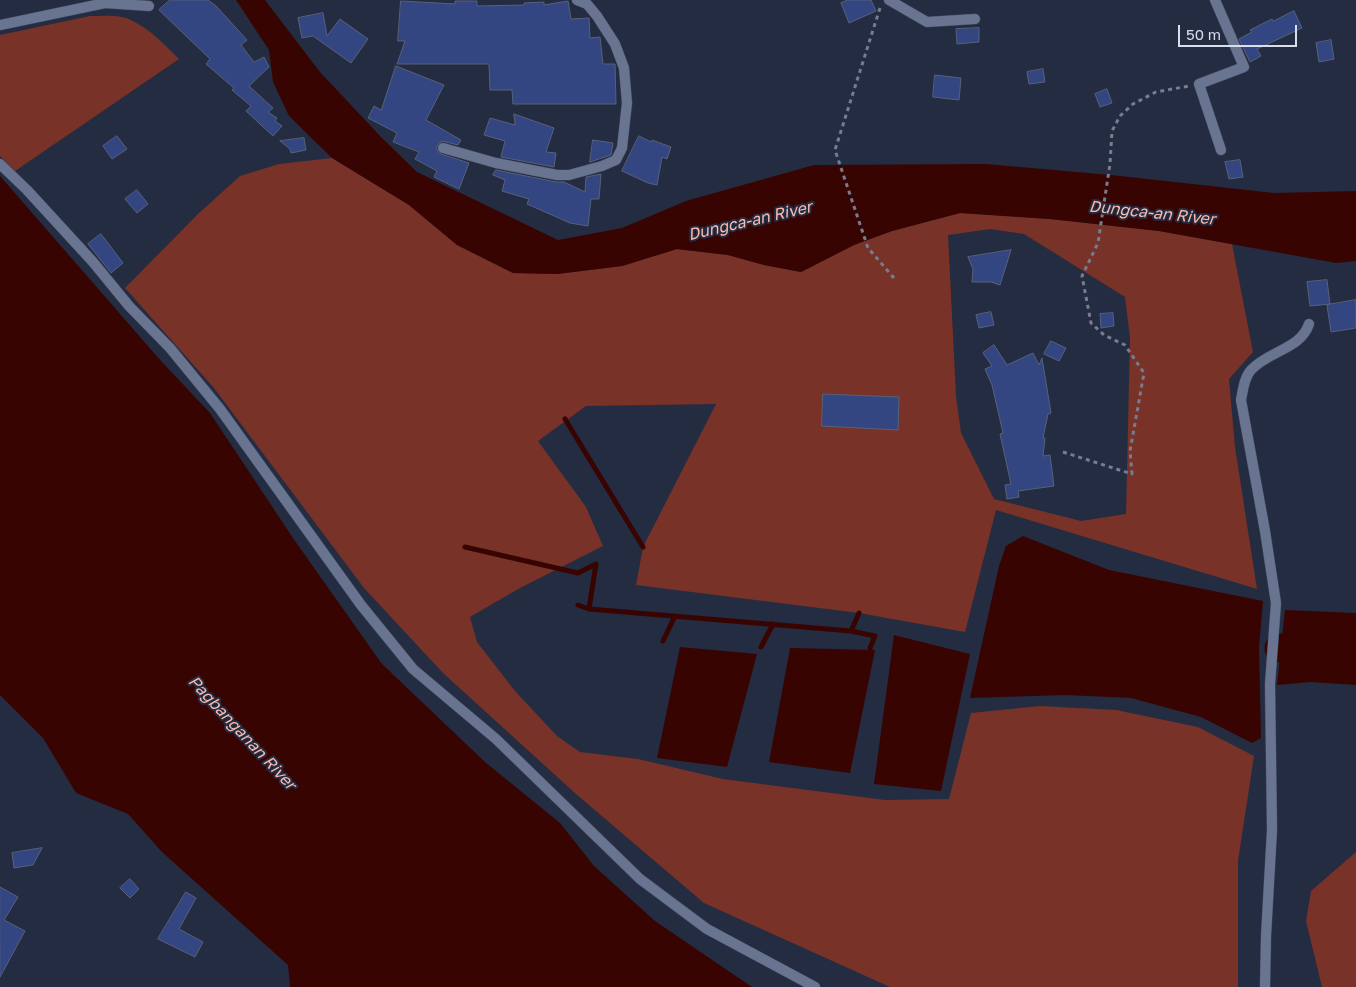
<!DOCTYPE html>
<html>
<head>
<meta charset="utf-8">
<style>
  body { margin:0 }
  #map { position:relative; width:1356px; height:987px; overflow:hidden; background:#242c42; font-family:"Golos Text",sans-serif }
  canvas { display:block }
  .scale { position:absolute; left:1178px; top:25px; width:119px; height:22px; box-sizing:border-box; border:2px solid #d8deec; border-top:0; padding-left:6px; font-size:15px; line-height:18px; white-space:nowrap; color:#d8deec; -webkit-text-stroke:4px #242c42; paint-order:stroke }
</style>
</head>
<body>
<div id="map">
<canvas width="1356" height="987"></canvas>
<div class="scale">50 m</div>
</div>
<script>
const g = document.querySelector('canvas').getContext('2d');
g.lineJoin = 'round';
function paint(path, color) {
  g.fillStyle = color;
  g.fill(path, 'evenodd');
}
function stroke(path, color, width, dash) {
  g.strokeStyle = color;
  g.lineWidth = width;
  g.lineCap = dash ? 'butt' : 'round';
  g.setLineDash(dash || []);
  g.stroke(path);
}
function drawText(font, color, halo, rows, align = 'center') {
  g.font = font + ' "Golos Text",sans-serif';
  g.lineWidth = 4;
  g.setLineDash([]);
  g.textBaseline = 'middle';
  g.strokeStyle = halo;
  g.fillStyle = color;
  for (const [text, x, y, turn = 0] of rows) {
    g.save();
    g.translate(x, y);
    g.rotate((+turn || 0) * Math.PI / 180);
    g.textAlign = isNaN(turn) ? turn : align;
    if (halo) g.strokeText(text, 0, 0);
    g.fillText(text, 0, 0);
    g.restore();
  }
}
const green = new Path2D(`
  M90 16C104 16 121 14 133 21 151 30 165 45 179 59L15 171 0 156V35Z
  M332 158 409 205 457 245 513 273 557 274 622 266 677 249 728 255 764 265 801 272 854 245 892 231 960 213 1050 219 1159 231 1232 244 1253 352 1229 379 1235 447 1257 589 996 510 965 632 859 613 636 585 643 547 716 404 586 406 538 441 586 507 603 546 520 588 470 617 477 642 515 691 557 736 580 752 638 759 723 779 885 800 949 799 971 713 1040 706 1116 710 1198 727 1254 756 1238 861V987H890L704 903 576 794 443 673 364 588 214 388 125 288 198 214 240 176 279 164ZM990 229 1024 234 1125 297 1130 338 1126 514 1081 521 994 499 961 433 956 396 948 235Z
  M1356 852V987H1322L1306 921 1311 891Z`);
const water = new Path2D(`
  M236 0H265L320 72 381 137 417 172 558 240 622 228 686 201 814 165 986 164 1111 175 1274 193 1356 191V261L1336 263 1159 231 1050 219 960 213 892 231 854 245 801 272 764 265 728 255 677 249 622 266 557 274 513 273 457 245 409 205 332 158 289 116 273 82 269 50Z
  M0 176 161 361 210 413 295 541 382 664 485 762 560 823 594 866 655 921 752 987H290L288 965 162 852 128 814 76 793 43 738 0 695Z
  M1023 536 1109 570 1263 601 1259 647 1261 738 1252 743 1201 717 1131 698 1065 695 970 698 999 566 1006 546Z
  M1285 610 1356 613V685L1310 682 1277 685Z
  M894 635 970 654 941 791 874 784Z
  M680 647 757 654 727 767 657 758Z
  M790 648 875 650 850 773 769 762Z`);
const stream = new Path2D(`
  M565 419 643 547
  M465 547 578 573 596 564 589 609 851 631 859 613
  M578 605 589 609
  M851 631 875 636 870 648
  M663 641 675 616
  M761 647 773 624`);
const river = new Path2D(`
  M1279 648 1356 654`);
const building = new Path2D(`
  M170 0H208L216 6 247 40 241 45 254 62 264 57 269 67 249 86 273 108 268 112 277 118 275 121 282 126 273 136 246 111 251 106 232 90 234 88 206 64 210 59 159 10Z
  M848 0H871L876 11 849 23 841 3Z
  M401 1 455 4V1H477V6L524 5V3L544 2V5L568 1 571 19 589 18 590 38 600 37 603 64H615L616 104H513L512 90H490L489 64H397L405 41H398Z
  M1294 11 1302 28 1257 49 1261 56 1250 62 1239 39 1252 32 1250 30 1272 19 1273 21Z
  M323 13 327 36 340 19 368 39 351 63 313 36 302 38 298 18Z
  M979 28V42L957 44 956 29Z
  M1331 40 1334 59 1319 62 1316 43Z
  M396 66 444 85 426 120 461 140 458 145 442 141 436 147 438 152 441 154 469 163 459 189 434 177 437 171 415 159 419 152 393 142 397 133 368 118 374 106 381 110Z
  M1043 69 1045 82 1029 84 1027 72Z
  M935 75 961 78 959 100 933 97Z
  M1107 89 1112 103 1100 107 1095 94Z
  M514 114 554 128 546 152 556 153 554 167 501 157 505 141 484 135 490 118 515 125Z
  M117 136 127 149 112 159 103 146Z
  M639 136 651 142 652 140 671 147 667 159 662 157 657 185 648 183 622 171Z
  M304 138 306 150 291 153 290 149 280 141Z
  M593 140 613 143 611 155 590 162Z
  M1240 160 1243 177 1229 179 1225 162Z
  M496 170 556 182H564L585 192 586 177 601 174 599 199H591L588 226 570 223 527 204 529 199 502 191 505 180 493 175Z
  M137 190 148 204 137 213 125 199Z
  M101 234 123 263 111 273 88 244Z
  M1011 250 1000 285 991 282H972L973 269 968 257Z
  M1327 280 1330 304 1310 306 1307 282Z
  M1356 300V328L1331 332 1327 305Z
  M991 312 994 325 979 328 976 315Z
  M1113 313 1114 326 1101 328 1100 314Z
  M1051 341 1066 348 1059 361 1044 354Z
  M994 345 1007 365 1033 353 1039 365 1042 358 1051 413 1048 414 1043 438H1045L1043 456 1050 455 1054 486 1018 491 1019 497 1007 499 1005 485 1011 484 1000 434 1003 433 992 385 985 369 992 366 983 353Z
  M823 394 899 397 898 430 822 426Z
  M42 848 33 865 14 868 12 853Z
  M130 879 139 889 130 898 120 888Z
  M0 887 18 897 4 920 25 931 0 977Z
  M186 892 196 898 179 929 203 942 195 957 158 939Z`);
const path = new Path2D(`
  M880 8 835 150 868 248 894 278
  M1063 452 1132 474 1130 451 1144 373 1125 345 1104 335 1091 323 1082 276 1098 243 1110 164 1112 131 1120 116 1133 104 1156 92 1189 86`);
const street = new Path2D(`
  M889 0 927 22 975 19
  M1215 0 1244 67 1199 84 1221 150
  M0 25 105 3 149 6
  M443 148 496 163 557 175H569L602 166 616 160 622 148 627 103 624 68 615 44 597 16 587 4 577 0
  M0 164 27 190 93 262 129 306 170 348 220 409 361 605 413 669 496 739 640 879 707 929 815 987
  M1265 987 1266 936 1272 830 1270 684 1276 603 1265 531 1241 400C1243 390 1244 378 1251 370 1268 351 1301 349 1309 324`);
const waterNames = [
  ["Dungca-an River",1152,213,6],
  ["Dungca-an River",750,221,-13],
  ["Pagbanganan River",242,733,47]
];
paint(green, '#783227');
paint(water, '#380401');
stroke(stream, '#380401', 5);
stroke(river, '#380401', 29);
paint(building, '#334682');
stroke(building, '#57617a', 1);
stroke(street, '#41485d', 11);
stroke(path, '#767d90', 3, [4, 4]);
stroke(street, '#687490', 10);
drawText('italic 16px', '#fcbaad', '#242c42', waterNames);
</script>
</body>
</html>
